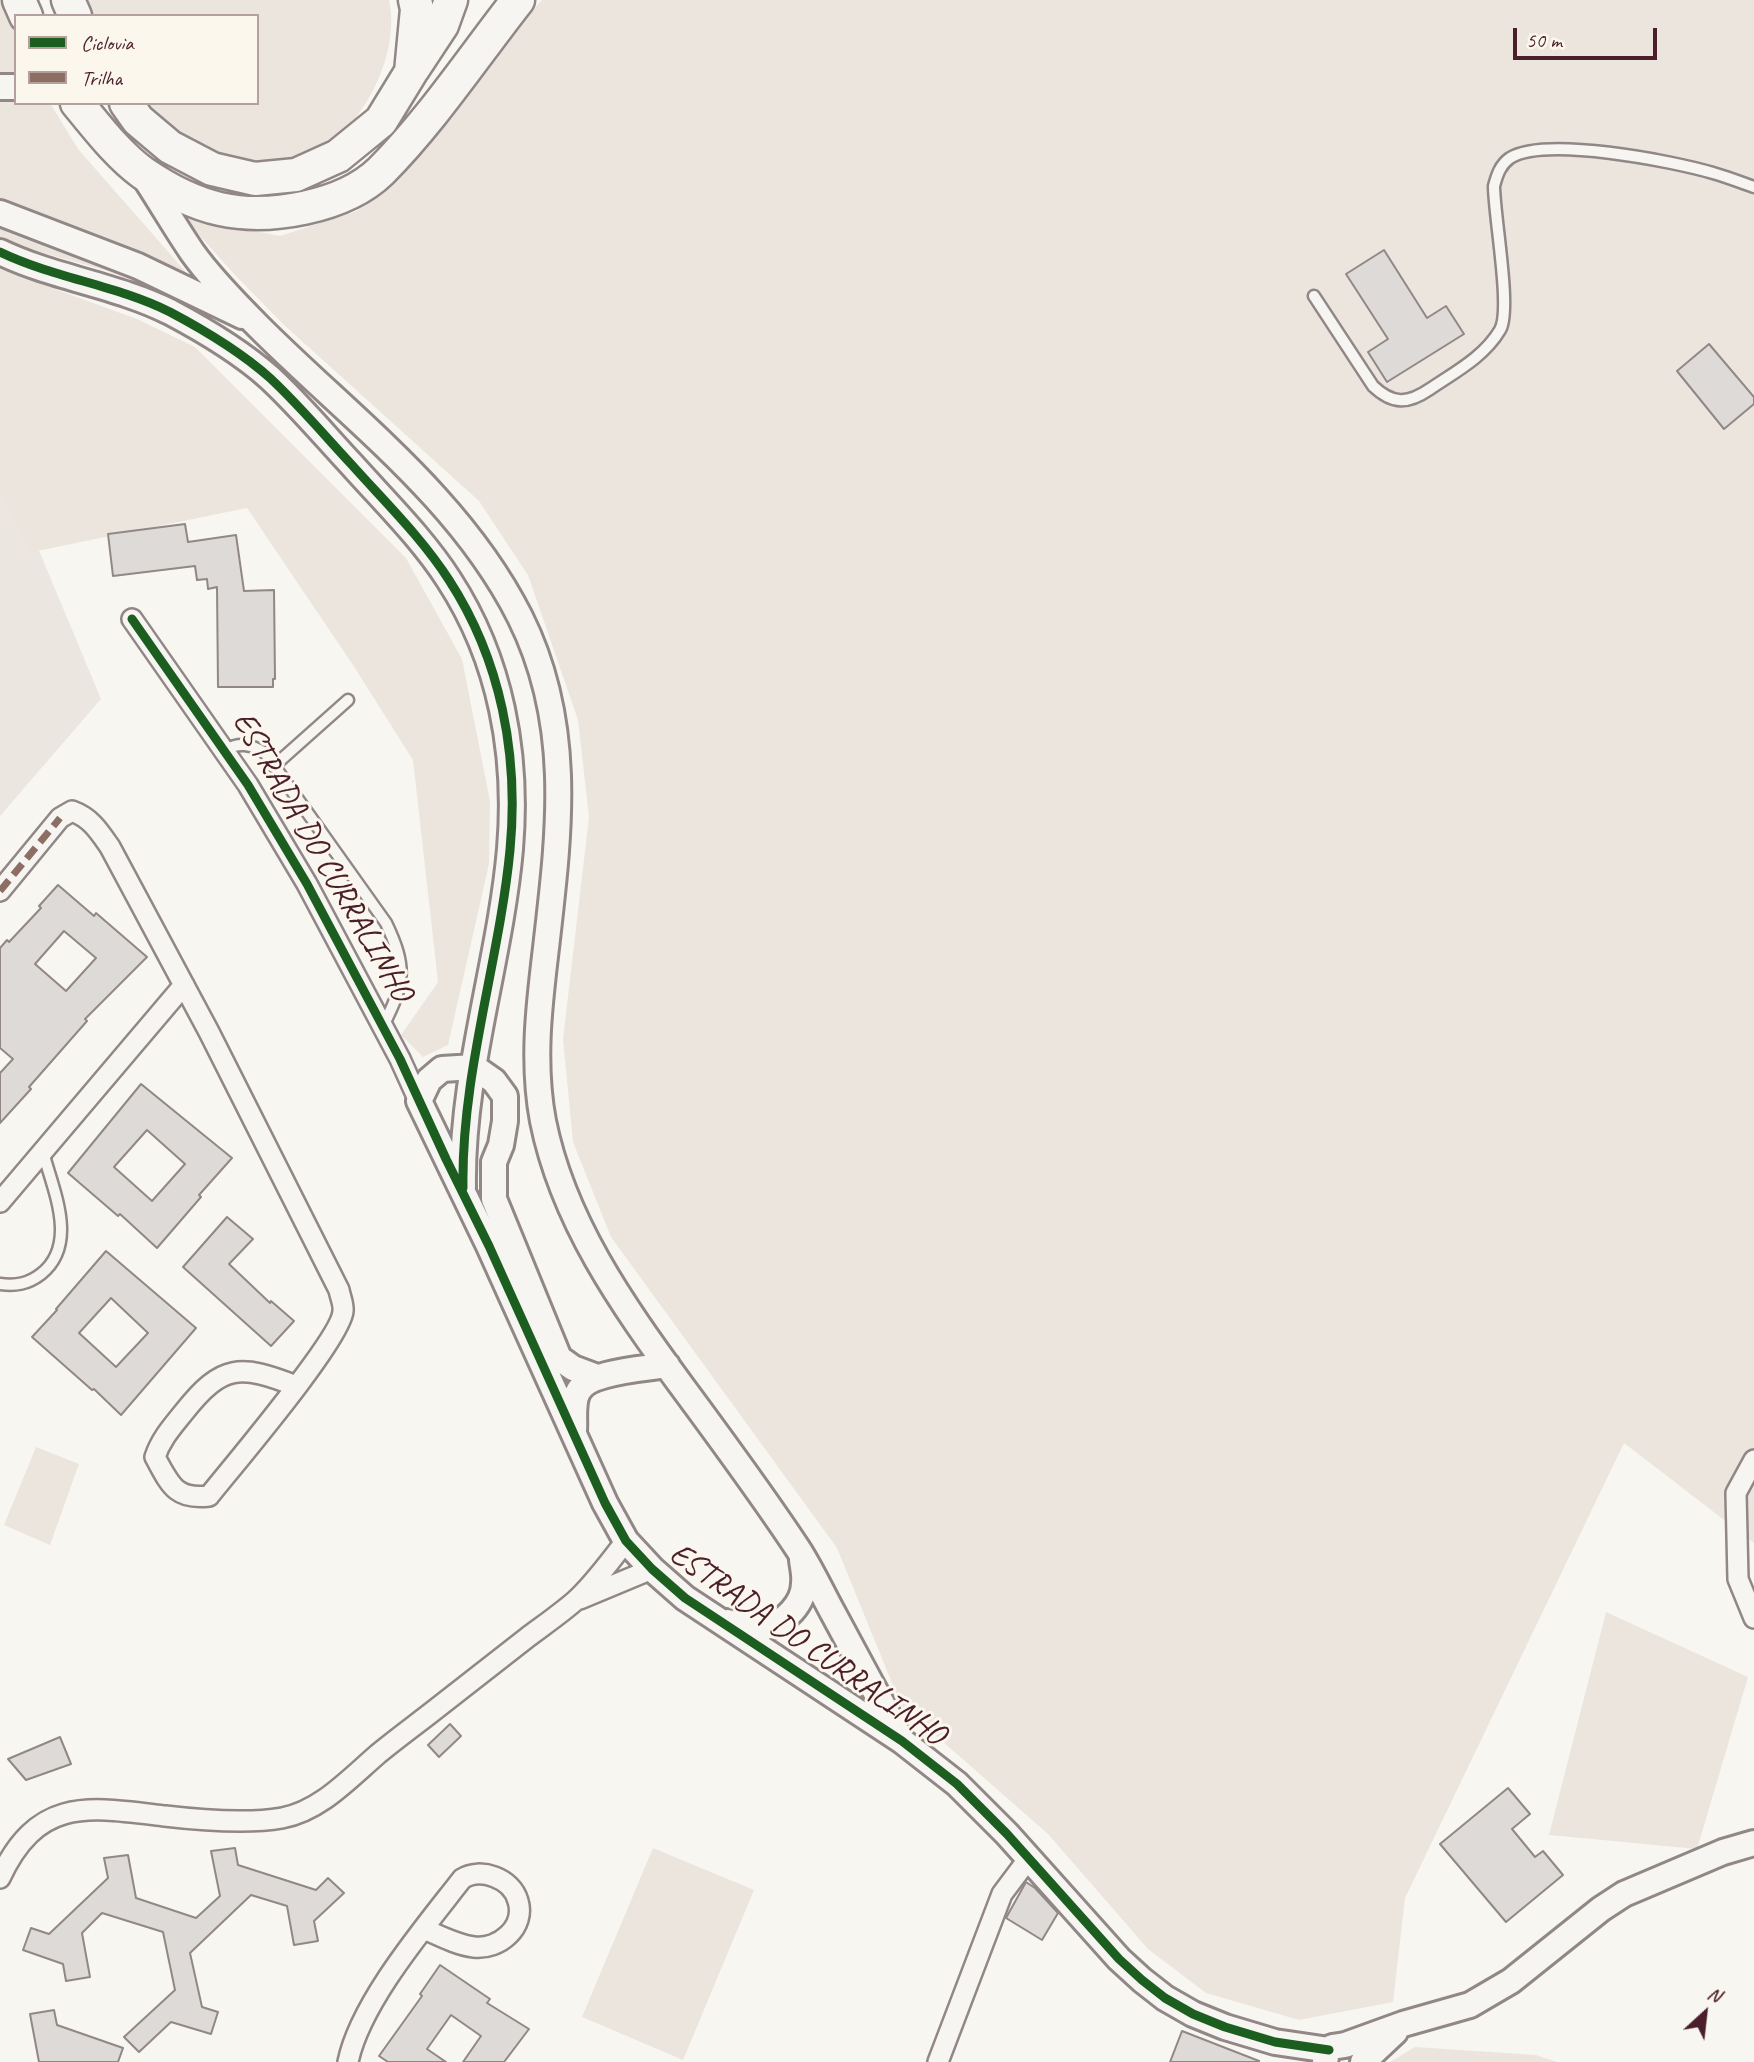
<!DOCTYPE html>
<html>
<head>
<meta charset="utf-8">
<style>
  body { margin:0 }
  #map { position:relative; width:1754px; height:2062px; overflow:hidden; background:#f8f6f0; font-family:Caveat,sans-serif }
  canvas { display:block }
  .legend { position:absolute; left:14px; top:14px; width:245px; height:91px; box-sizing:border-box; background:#fbf7ec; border:2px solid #b4a19f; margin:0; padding:9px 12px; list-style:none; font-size:21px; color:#4a1f2b }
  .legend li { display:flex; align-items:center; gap:14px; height:35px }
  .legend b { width:35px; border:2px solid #b4a19f }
  .north { position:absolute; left:1670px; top:1978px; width:70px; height:70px; -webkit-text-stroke:5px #fbf7ec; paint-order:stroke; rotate:27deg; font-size:19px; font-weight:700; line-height:28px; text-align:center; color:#4a1f2b }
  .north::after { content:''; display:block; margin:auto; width:24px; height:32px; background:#4a1f2b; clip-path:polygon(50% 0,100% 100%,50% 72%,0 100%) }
  .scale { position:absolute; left:1513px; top:28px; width:144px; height:32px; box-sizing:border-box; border:4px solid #4a1f2b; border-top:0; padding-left:9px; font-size:21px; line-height:24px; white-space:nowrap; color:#4a1f2b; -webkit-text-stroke:5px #fbf7ec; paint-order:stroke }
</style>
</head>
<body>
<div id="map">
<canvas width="1754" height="2062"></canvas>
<ul class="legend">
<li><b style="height:9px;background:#1b5e20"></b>Ciclovia</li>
<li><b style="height:9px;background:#8d6e63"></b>Trilha</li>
</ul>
<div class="north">N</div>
<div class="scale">50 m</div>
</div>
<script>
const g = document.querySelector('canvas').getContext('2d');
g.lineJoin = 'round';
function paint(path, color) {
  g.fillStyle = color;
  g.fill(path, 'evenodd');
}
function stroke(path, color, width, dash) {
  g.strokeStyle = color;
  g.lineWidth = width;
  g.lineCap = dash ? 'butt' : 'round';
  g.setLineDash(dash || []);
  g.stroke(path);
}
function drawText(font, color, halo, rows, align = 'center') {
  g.font = font + ' Caveat,sans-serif';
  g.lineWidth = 6;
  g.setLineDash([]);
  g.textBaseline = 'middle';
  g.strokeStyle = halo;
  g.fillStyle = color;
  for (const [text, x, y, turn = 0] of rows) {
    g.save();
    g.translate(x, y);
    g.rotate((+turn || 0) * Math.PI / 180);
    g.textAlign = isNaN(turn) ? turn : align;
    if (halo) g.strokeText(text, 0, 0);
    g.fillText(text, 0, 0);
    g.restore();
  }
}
const built = new Path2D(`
  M0 457 101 699 0 816Z`);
const green = new Path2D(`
  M0 0 16 31V103H50L78 149 192 279 245 333C201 316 161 292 118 275 79 261 37 254 0 237Z
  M81 0H389C400 49 369 117 327 145 307 159 275 166 251 164 206 161 173 132 142 103H257V16H88Z
  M542 0H1754V1543L1624 1443 1405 1898 1393 2002 1299 2020 1206 1993 1148 1949 1048 1834 901 1705 837 1548 611 1237 573 1142 563 1039 589 817 578 720 528 575 479 501 283 324 235 275 183 217 280 236 357 211 411 158 467 82Z
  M0 269 137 319 195 347 406 558 462 659 490 801 489 864 448 1045 423 1057 401 1035 438 982 413 760 353 665 247 508 32 552 0 494Z
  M36 1447 79 1464 50 1545 4 1525Z
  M1606 1612 1748 1677 1697 1849 1549 1835Z
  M653 1848 754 1890 683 2060 582 2017Z
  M1415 2047 1536 2055 1557 2062H1390Z`);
const building = new Path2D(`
  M1384 250 1427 318 1446 306 1464 334 1387 382 1368 352 1388 339 1346 274Z
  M1709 344 1754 397V404L1724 429 1677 371Z
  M185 524 188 542 236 535 244 591 274 590 275 679H273V687H218L217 587 208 589 207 579 197 580 195 566 113 576 108 534Z
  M58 885 94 916 96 913 147 957 85 1019 87 1021 29 1087 31 1089 0 1123V1073L13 1059 0 1048V948L7 940 9 942 41 908 39 906ZM64 931 96 958 66 991 35 964Z
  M141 1084 232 1158 199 1195 201 1197 157 1248 120 1214 118 1216 68 1173ZM147 1130 185 1164 152 1201 114 1167Z
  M227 1217 253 1239 229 1264 270 1303 271 1301 294 1321 271 1346 183 1267Z
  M106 1251 196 1328 121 1415 94 1389 92 1390 32 1337 57 1310 56 1309ZM111 1298 148 1333 116 1367 79 1333Z
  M450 1724 461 1736 439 1757 428 1745Z
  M60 1737 71 1764 26 1780 8 1759Z
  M1508 1788 1530 1814 1512 1829 1535 1857 1543 1851 1563 1875 1506 1922 1440 1844Z
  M235 1848 238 1865 316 1890 328 1878 344 1893 314 1921 318 1941 294 1945 287 1906 251 1895 190 1953 202 2007 218 2012 211 2034 171 2022 139 2052 124 2037 175 1990 163 1932 102 1913 82 1933 90 1977 66 1981 63 1964 23 1950 31 1928 49 1934 108 1878 104 1858 128 1855 136 1898 196 1918 220 1896 211 1851Z
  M1026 1882 1035 1888 1058 1913 1042 1940 1006 1918Z
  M440 1965 490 1999 487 2003 529 2029 504 2062H463L481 2036 451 2015 427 2049 446 2062H388L379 2056 422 1996 420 1994Z
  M54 2010 57 2025 123 2048 118 2062H39L30 2014Z
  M1182 2031 1259 2061V2062H1170Z`);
const service = new Path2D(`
  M1314 296 1373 386C1393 405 1408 404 1430 389 1455 372 1484 357 1500 330 1512 310 1494 216 1494 186 1497 175 1500 165 1510 158 1545 136 1672 161 1713 173 1727 177 1740 182 1754 187
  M225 750C239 742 251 744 265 753L386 923C407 967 405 983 383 1026
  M275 765 348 700
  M0 1284C16 1286 28 1284 41 1274 79 1244 53 1190 43 1152`);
const minor = new Path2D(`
  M132 619 248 785 307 884 400 1059 419 1101
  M0 891 60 818 72 811C91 818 99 831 110 847L209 1032 339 1290C340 1296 344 1305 343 1311 342 1338 232 1467 209 1496 175 1500 170 1484 155 1457 161 1439 172 1427 184 1412 222 1364 240 1364 296 1386
  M0 1202 184 985
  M1754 1460 1736 1493 1738 1579 1754 1618
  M580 1599 652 1569
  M0 1878C38 1796 89 1807 165 1816 199 1820 248 1824 282 1818 320 1811 349 1779 378 1754 395 1740 414 1726 432 1712 464 1687 496 1662 528 1637 544 1625 560 1614 575 1601 594 1584 610 1561 626 1541
  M348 2062C360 2003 424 1928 462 1879 480 1867 512 1878 518 1901 526 1927 499 1950 474 1947 457 1945 440 1936 424 1929
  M938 2062 1002 1894 1029 1858`);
const tertiary = new Path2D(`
  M0 87H16
  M143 175C160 201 175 227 192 252 209 276 238 306 259 327 351 419 460 498 520 617 574 725 559 834 546 948 539 1006 532 1063 543 1121 563 1221 622 1304 681 1385 721 1439 761 1493 798 1549 811 1569 821 1591 833 1613 856 1655 879 1699 902 1741
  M0 213 138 266 242 316
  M0 252C54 278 116 285 170 312 204 330 241 352 270 378 299 405 325 436 352 465 385 502 422 538 449 580 501 660 518 755 510 849 500 962 461 1073 463 1187
  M597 1377 573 1368 559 1358 494 1199V1162L501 1145 505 1121V1096L494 1081 474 1067 442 1069 429 1080 419 1101 489 1246 605 1503 626 1541 652 1569 685 1598 902 1741 957 1784 1007 1834 1119 1959 1142 1980 1165 1998 1193 2014 1225 2027 1275 2042 1329 2050
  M574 1431C575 1419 572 1403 578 1392 588 1371 645 1369 667 1365
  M727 1622C739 1625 754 1629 766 1627 785 1623 804 1603 804 1583 805 1576 803 1568 802 1560
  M1325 2062 1327 2052 1332 2047 1345 2045 1403 2024 1470 2005 1511 1981 1601 1909 1624 1894 1723 1852 1754 1843
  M1363 2062 1395 2032`);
const primary = new Path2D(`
  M19 0 26 16
  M68 0 75 16
  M413 69 442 25 451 0
  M77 103C97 127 118 155 143 173 165 188 193 203 220 209 269 220 344 207 381 171 431 121 474 56 518 0
  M126 103 138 120 170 147 212 169 255 179 296 175 338 156 381 121 411 72 417 9 415 0`);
const quiet = new Path2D(`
  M0 891 60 818`);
const cycleway = new Path2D(`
  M0 252C54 278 116 285 170 312 204 330 241 352 270 378 299 405 325 436 352 465 385 502 422 538 449 580 501 660 519 755 510 850 499 963 461 1074 463 1188
  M132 619 248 785 307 884 400 1059 446 1159 489 1246 605 1503 626 1541 652 1569 685 1598 902 1741 957 1784 1007 1834 1119 1959 1142 1980 1165 1998 1193 2014 1225 2027 1275 2042 1329 2050`);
const streetNames = [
  ["ESTRADA DO CURRALINHO",322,857,60],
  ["ESTRADA DO CURRALINHO",807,1645,35]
];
paint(built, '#ebe6df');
paint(green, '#ece5de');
paint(building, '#dedad7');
stroke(building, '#918787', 2);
stroke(service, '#918787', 15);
stroke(minor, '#918787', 24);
stroke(tertiary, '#918787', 30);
stroke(primary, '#918787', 37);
stroke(service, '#f6f5f1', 10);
stroke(minor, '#f6f5f1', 19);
stroke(tertiary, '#f6f5f1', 24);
stroke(primary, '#f6f5f1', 32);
stroke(quiet, '#8d6e63', 7, [14, 7]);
stroke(cycleway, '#1b5e20', 9);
drawText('33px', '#4a1f2b', '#fbf7ec', streetNames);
</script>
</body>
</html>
